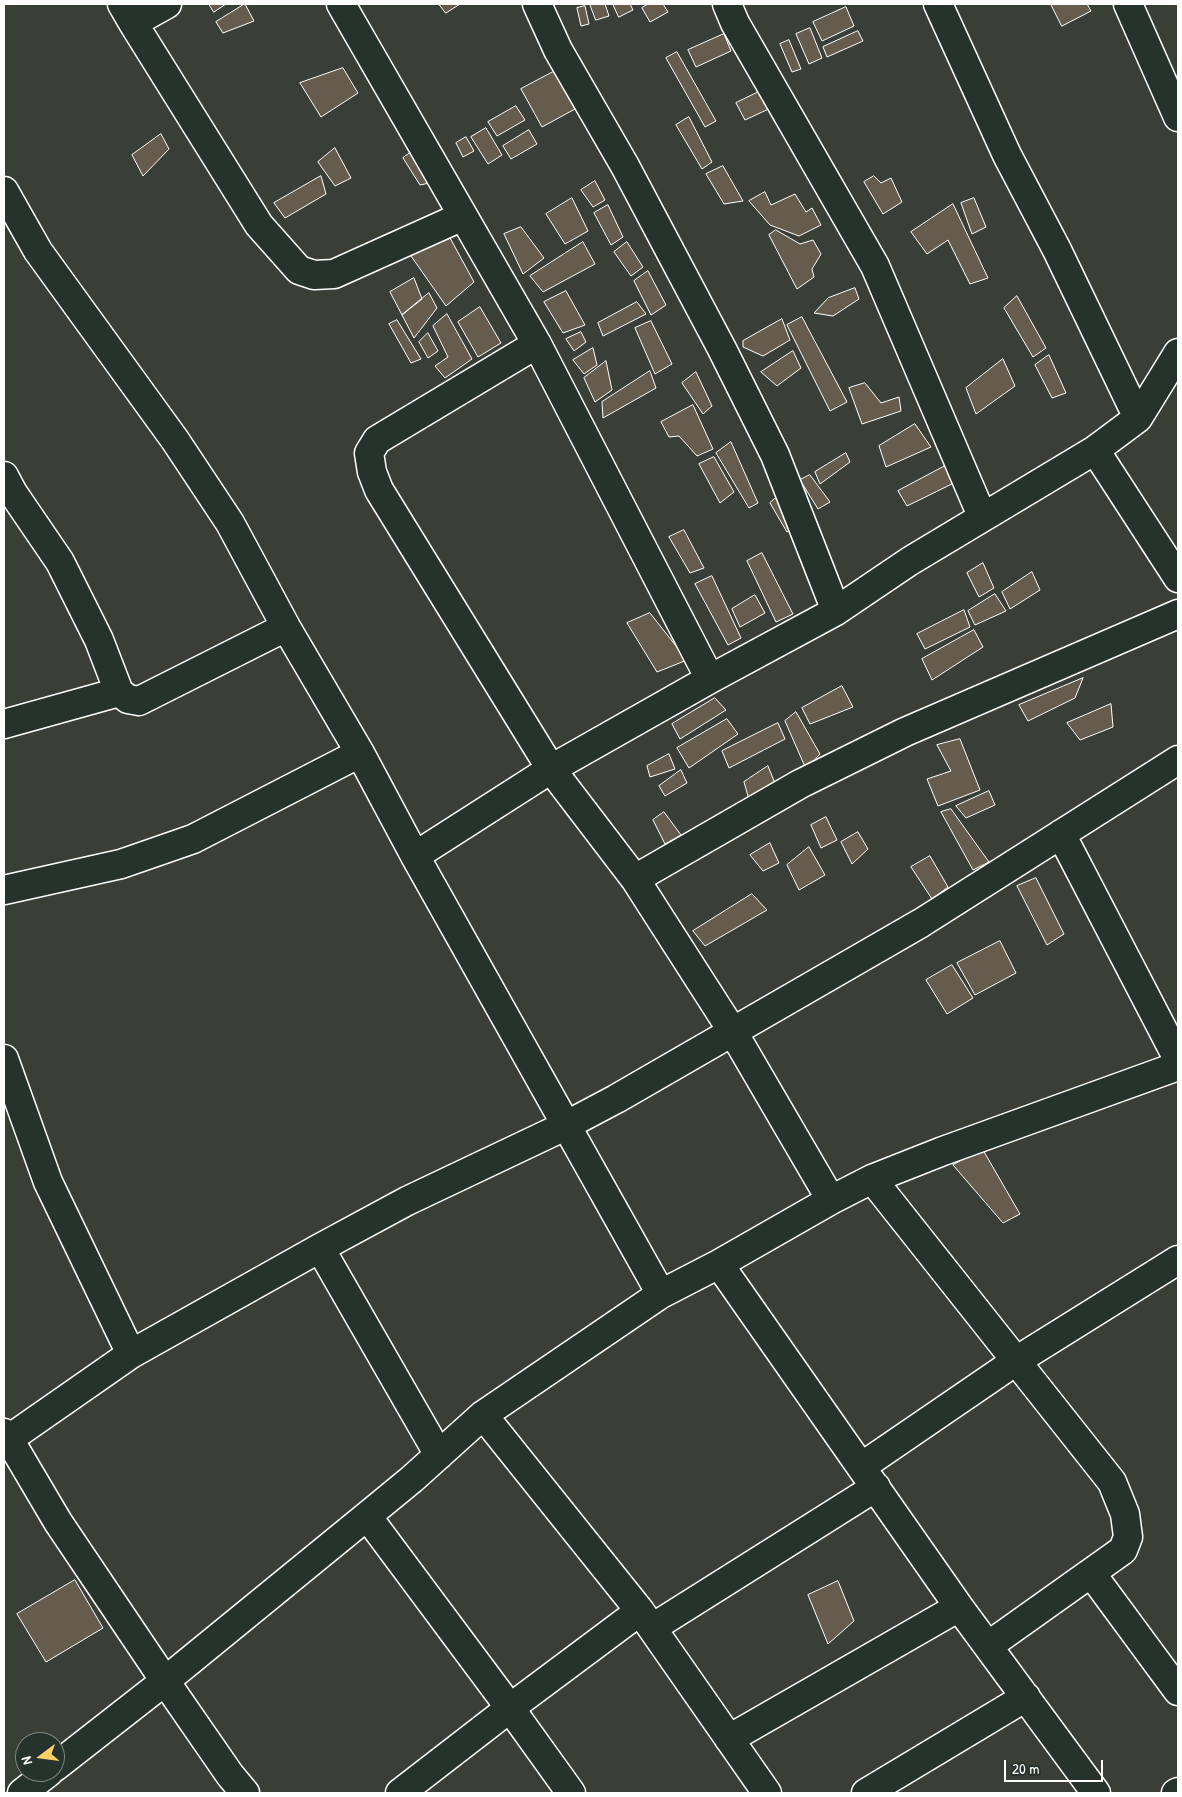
<!DOCTYPE html>
<html>
<head>
<meta charset="utf-8">
<style>
  body { margin:0 }
  #map { position:relative; width:1182px; height:1797px; overflow:hidden; background:#393f37; font-family:"Patrick Hand",sans-serif }
  canvas { display:block }
  .frame { position:absolute; inset:0; border:5px solid #fff; pointer-events:none }
  .north { position:absolute; left:15px; top:1732px; width:50px; height:50px; box-sizing:border-box; background:#26332d; border:1px solid #7d8581; border-radius:50%; rotate:255deg; font-size:14px; font-weight:700; line-height:20px; text-align:center; color:#fff }
  .north::after { content:''; display:block; margin:auto; width:18px; height:22px; background:#ffd166; clip-path:polygon(50% 0,100% 100%,50% 72%,0 100%) }
  .scale { position:absolute; left:1004px; top:1760px; width:99px; height:22px; box-sizing:border-box; border:2px solid #fff; border-top:0; padding-left:6px; font-size:15px; line-height:18px; white-space:nowrap; color:#fff; -webkit-text-stroke:4px #26332d; paint-order:stroke }
</style>
</head>
<body>
<div id="map">
<canvas width="1182" height="1797"></canvas>
<div class="frame"></div>
<div class="north">N</div>
<div class="scale">20 m</div>
</div>
<script>
const g = document.querySelector('canvas').getContext('2d');
g.lineJoin = 'round';
function paint(path, color) {
  g.fillStyle = color;
  g.fill(path, 'evenodd');
}
function stroke(path, color, width, dash) {
  g.strokeStyle = color;
  g.lineWidth = width;
  g.lineCap = dash ? 'butt' : 'round';
  g.setLineDash(dash || []);
  g.stroke(path);
}
const building = new Path2D(`
  M209 4H226L214 12Z
  M245 4 254 21 223 33 216 22Z
  M439 4H460L446 13Z
  M590 4H605L609 16 596 20Z
  M613 4H630L633 10 619 17Z
  M648 4H663L668 12 650 22 642 8Z
  M1051 4H1087L1091 11 1062 26Z
  M585 6 589 24 581 26 577 8Z
  M846 7 854 26 822 41 813 22Z
  M810 28 822 58 809 64 796 34Z
  M858 31 863 41 827 57 823 47Z
  M724 34 731 51 696 67 688 50Z
  M789 40 801 69 792 72 780 44Z
  M677 52 716 121 705 127 666 58Z
  M343 68 358 93 321 117 300 83Z
  M555 71 575 109 542 127 521 89Z
  M767 88 775 106 745 120 736 103Z
  M516 106 525 120 497 136 488 122Z
  M689 117 712 162 702 169 676 125Z
  M486 128 502 155 488 164 471 137Z
  M529 130 537 144 511 159 503 146Z
  M161 134 169 149 143 176 132 155Z
  M466 137 474 151 463 157 456 143Z
  M335 148 351 178 335 186 318 162Z
  M417 148 434 182 420 185 403 158Z
  M723 166 743 201 724 204 706 174Z
  M321 176 326 194 285 218 274 203Z
  M874 176 881 183 891 178 902 202 883 214 864 182Z
  M595 181 605 200 593 207 581 190Z
  M765 192 771 205 795 194 806 212 812 208 821 225 799 236 770 225 749 201Z
  M572 198 588 231 565 244 546 214Z
  M974 198 986 227 972 234 961 203Z
  M953 204 988 278 970 284 948 240 927 254 911 232Z
  M608 205 623 237 611 245 594 213Z
  M521 227 544 258 523 274 504 234Z
  M776 230 800 244 813 240 821 254 812 269 814 277 797 289 769 235Z
  M449 236 474 282 446 306 411 256Z
  M583 242 595 264 543 292 530 276Z
  M627 242 643 267 631 276 614 252Z
  M648 271 666 305 651 315 634 281Z
  M414 278 422 299 402 315 390 292Z
  M855 288 859 299 833 316 814 313 828 298Z
  M566 291 585 325 563 333 544 302Z
  M429 293 437 308 414 338 402 315Z
  M1017 296 1046 348 1033 357 1004 308Z
  M637 302 646 314 603 336 598 323Z
  M480 307 501 343 478 357 458 322Z
  M447 314 472 359 445 378 435 366 448 357 433 326Z
  M802 317 847 402 830 411 787 325Z
  M782 319 790 340 763 356 743 347V341Z
  M397 320 421 359 411 363 389 324Z
  M651 321 672 364 655 374 635 328Z
  M581 332 586 342 574 351 566 339Z
  M428 333 438 351 428 358 419 342Z
  M593 348 597 365 584 374 573 360Z
  M793 351 801 368 777 386 761 372Z
  M1049 355 1066 393 1052 398 1035 365Z
  M1003 359 1015 386 976 414 966 388Z
  M606 361 612 390 595 402 584 378Z
  M650 371 656 388 603 418 602 402Z
  M696 372 712 406 703 414 682 383Z
  M865 383 881 403 899 397 901 411 862 424 849 388Z
  M693 405 713 449 697 456 679 436 669 437 661 422Z
  M915 424 931 447 886 467 879 446Z
  M731 442 758 503 749 508 716 453Z
  M846 453 850 462 820 484 815 472Z
  M714 457 734 492 720 503 699 464Z
  M947 465 960 480 907 506 898 491Z
  M810 475 830 502 818 509 800 480Z
  M783 492 800 521 787 532 770 503Z
  M684 530 704 568 690 573 669 537Z
  M762 553 793 614 776 622 747 561Z
  M983 563 994 588 979 597 967 573Z
  M1032 572 1040 590 1010 609 1002 592Z
  M712 576 741 638 728 645 695 584Z
  M995 594 1006 611 975 625 968 611Z
  M755 595 765 613 740 627 732 609Z
  M964 610 970 627 925 649 917 634Z
  M650 613 687 660 657 672 627 623Z
  M974 630 983 647 932 680 922 659Z
  M1083 678 1075 698 1028 721 1019 705Z
  M842 686 853 707 810 724 802 708Z
  M715 698 726 710 680 739 672 724Z
  M1111 704 1113 727 1080 740 1067 723Z
  M796 712 820 754 806 769 785 721Z
  M727 719 738 734 689 768 677 748Z
  M778 723 785 739 729 768 722 751Z
  M960 739 980 790 938 806 927 779 951 771 937 745Z
  M669 754 675 769 650 777 647 766Z
  M768 766 776 786 750 803 744 782Z
  M681 770 687 783 665 796 659 786Z
  M989 791 995 805 966 818 956 806Z
  M951 809 989 862 973 870 941 812Z
  M664 812 681 835 665 844 653 820Z
  M826 817 837 840 821 848 811 825Z
  M858 832 868 849 852 864 841 842Z
  M770 843 779 863 763 871 750 855Z
  M809 847 825 875 799 890 787 865Z
  M930 856 948 887 932 899 911 867Z
  M1036 878 1064 934 1047 945 1017 886Z
  M752 894 767 910 705 946 693 931Z
  M1000 941 1016 973 975 995 957 963Z
  M952 965 973 998 947 1014 926 980Z
  M983 1150 1020 1214 1003 1223 953 1165Z
  M75 1580 103 1628 46 1662 17 1614Z
  M838 1581 854 1621 828 1644 808 1595Z`);
const minor = new Path2D(`
  M122 4 133 23 259 225 299 270 314 275 334 274 463 216
  M341 4 537 344 710 679
  M537 4 558 50 625 166 722 349 775 455 836 611
  M727 4 735 23 875 266 982 516
  M938 4 1007 155 1057 250 1138 418
  M1128 4 1178 117
  M133 23 167 4
  M4 191 38 251 175 440 230 523 286 627 360 753 415 856 661 1294
  M537 344 377 440 369 453 372 472 379 490 551 769 635 879 733 1032 831 1200
  M1095 450 1178 578
  M4 476 13 493 60 562 99 640 119 692 128 699 139 701 286 627
  M4 724 119 692
  M1061 834 1178 1059
  M415 856 551 769 710 679 836 611 910 561 1095 450 1138 418 1178 353
  M635 879 800 784 905 732 1178 614
  M4 890 121 864 193 839 360 753
  M4 1059 48 1182 131 1354
  M872 1179 1112 1482 1125 1514 1128 1537 1123 1550 988 1646
  M320 1248 439 1455
  M719 1264 959 1607 1096 1793
  M483 1415 640 1611 767 1793
  M4 1433 9 1439 58 1522 165 1681 230 1775 245 1793
  M9 1439 131 1354 320 1248 407 1201 565 1126 616 1099 921 923 1178 760
  M861 1467 1016 1361 1178 1260
  M367 1516 510 1708 571 1793
  M1091 1573 1178 1691
  M652 1628 876 1487
  M729 1739 959 1607
  M55 1767 165 1681 367 1516 412 1479 483 1415 661 1294 719 1264 831 1200 872 1179 943 1151 1178 1066
  M22 1793 49 1772
  M400 1793 510 1708 640 1611
  M866 1793 1026 1697
  M1176 1793 1178 1792`);
paint(building, '#655c4e');
stroke(building, '#fff', 1);
stroke(minor, '#fff', 31);
stroke(minor, '#26332d', 28);
</script>
</body>
</html>
